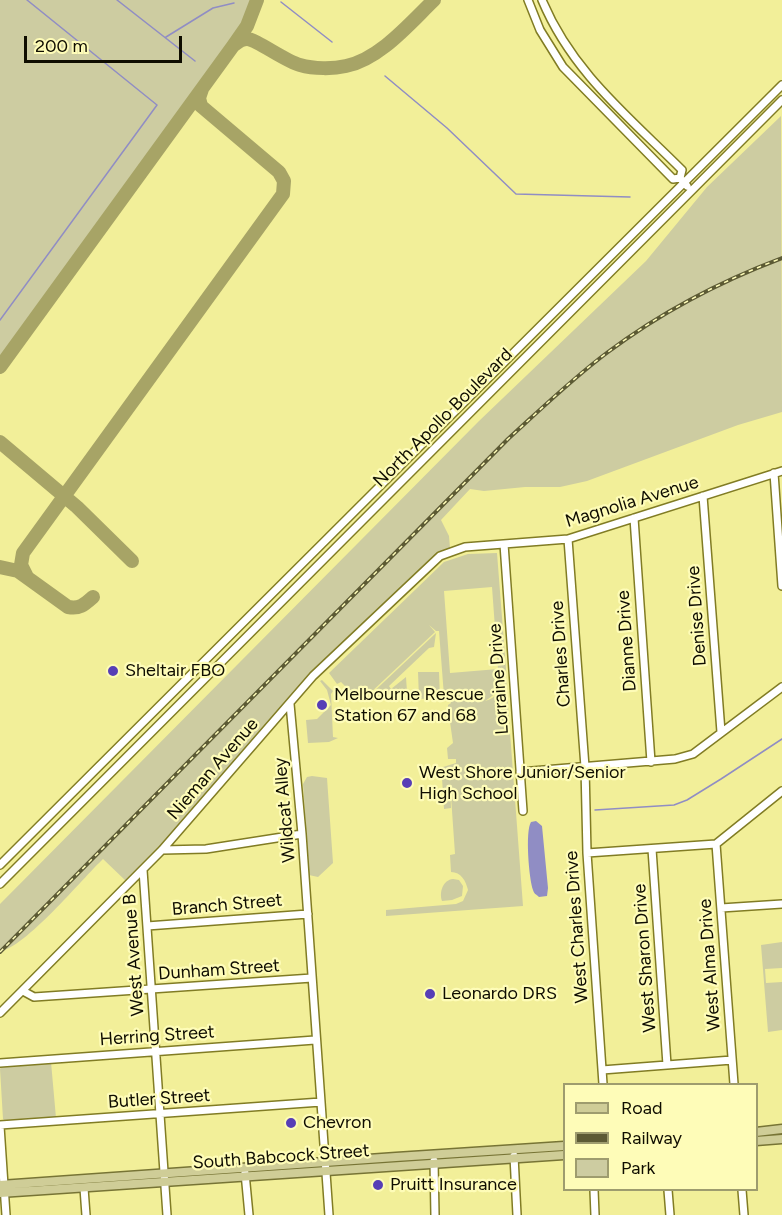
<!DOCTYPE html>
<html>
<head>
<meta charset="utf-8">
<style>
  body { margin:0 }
  #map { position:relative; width:782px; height:1215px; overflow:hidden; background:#f2ef99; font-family:Figtree,sans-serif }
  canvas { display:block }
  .legend { position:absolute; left:563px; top:1083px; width:195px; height:108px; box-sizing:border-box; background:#fefcb8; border:2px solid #9e9c6e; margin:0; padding:8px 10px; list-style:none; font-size:18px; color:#0f0d00 }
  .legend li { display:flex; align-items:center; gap:12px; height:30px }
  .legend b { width:30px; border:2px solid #9e9c6e }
  .scale { position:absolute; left:24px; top:36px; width:158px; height:27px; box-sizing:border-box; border:3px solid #0f0d00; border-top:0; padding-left:8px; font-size:18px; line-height:21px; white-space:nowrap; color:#0f0d00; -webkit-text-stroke:4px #fefcb8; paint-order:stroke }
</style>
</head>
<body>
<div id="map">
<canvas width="782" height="1215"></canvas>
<ul class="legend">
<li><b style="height:8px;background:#cfcd97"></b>Road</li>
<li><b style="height:8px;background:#5c5a34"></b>Railway</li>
<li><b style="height:16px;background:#cdcca1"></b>Park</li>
</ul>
<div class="scale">200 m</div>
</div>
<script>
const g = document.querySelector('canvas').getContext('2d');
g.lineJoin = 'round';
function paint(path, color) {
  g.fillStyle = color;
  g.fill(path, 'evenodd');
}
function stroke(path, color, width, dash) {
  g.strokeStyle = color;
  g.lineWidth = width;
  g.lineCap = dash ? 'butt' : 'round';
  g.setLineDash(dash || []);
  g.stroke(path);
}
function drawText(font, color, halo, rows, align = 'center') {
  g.font = font + ' Figtree,sans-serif';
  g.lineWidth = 4.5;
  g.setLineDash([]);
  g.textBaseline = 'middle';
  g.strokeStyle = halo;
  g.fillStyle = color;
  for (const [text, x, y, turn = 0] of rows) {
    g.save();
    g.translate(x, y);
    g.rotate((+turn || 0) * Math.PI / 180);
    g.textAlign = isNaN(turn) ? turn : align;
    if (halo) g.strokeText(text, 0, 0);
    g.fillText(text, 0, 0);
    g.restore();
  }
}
const green = new Path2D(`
  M0 0H251L240 26 0 358Z
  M781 116 782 412 738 425 587 481 560 487H525L484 491 470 489 441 520 449 536 450 548 425 564 311 675 160 848 127 882 103 859C83 878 24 949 0 951V904L479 421 646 261 707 187Z
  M497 553 506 669C504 684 498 693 485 701 496 699 501 688 506 679L523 906 386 916V910L456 904 463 901 468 890C466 881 461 872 451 872L450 855 455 854 450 782 451 808 444 809 442 778 444 777 443 767 456 763V759H448L447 748 453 743 448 708V705L451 703 448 697 453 696H444L439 631H436L429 625 435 632 367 696 356 698V701L351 698 354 695 341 682 337 684 329 673 444 562 468 554ZM492 587 498 669 450 673 444 591Z
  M436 633 434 647 429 648 389 686 391 689 406 677 407 692 368 697Z
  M418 672H439L440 698 419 699Z
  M322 680 333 691 331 694 333 737 338 738 329 742 308 743 306 720 317 719 331 705 327 690 320 681Z
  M312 776 327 778 333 863 318 877 309 875 303 784 307 777Z
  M453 879 459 880 463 886 462 896 452 900 442 901C439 892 443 880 453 879Z
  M782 942V968L765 969 766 983 782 982V1030L768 1032 761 945Z
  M51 1062 56 1118 6 1122 3 1119 0 1069 3 1065Z`);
const water = new Path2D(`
  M536 821 542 826 548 888 547 896 539 897C536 894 534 894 533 890 529 879 525 831 531 822Z`);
const stream = new Path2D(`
  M117 0 195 61
  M281 2 332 42
  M166 37 213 8 234 3
  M385 76 447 128 516 194 630 197
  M0 320 157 105 27 0
  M595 810 674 805 687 800 721 779 782 739`);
const taxiway = new Path2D(`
  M234 45C238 42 241 39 247 39 256 39 285 61 300 65 314 69 333 69 346 66 380 59 410 23 434 0
  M0 367 233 46 247 26 257 0
  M0 442 77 507 132 561
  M0 567 18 571 68 607C80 609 84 605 93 597
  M27 577 21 565 23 553 283 194 284 181 279 172 201 106 199 98 202 89`);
const minor = new Path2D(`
  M528 0 540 30 563 67 673 179 680 178 687 186
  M542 0C572 72 628 116 682 170L680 178
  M774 473 782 586
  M703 496 721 732
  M634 518 651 762
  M568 539 585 767 587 853 603 1084
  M504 544 523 811
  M290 704 302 834 329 1215
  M520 772 675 759 693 754 782 687
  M716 844 734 1084
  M652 849 667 1065
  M162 850 206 849 302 834
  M587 853 716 844 782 791
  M0 865 782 85
  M143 870 167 1215
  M0 884 782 100
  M721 908 782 904
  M147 926 308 914
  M23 991 34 997 312 978
  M0 1013 162 850 313 676 440 556 465 547 568 539 782 471
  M0 1063 315 1040
  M602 1070 732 1060
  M0 1125 321 1102
  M0 1126 6 1215
  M514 1156 517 1215
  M434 1161 435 1215
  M245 1173 249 1215
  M84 1188 86 1215
  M594 1190 595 1215
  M668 1190 670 1215
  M742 1190 744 1215`);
const major = new Path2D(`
  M756 1132 782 1129
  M756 1141 782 1139
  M0 1185 396 1157 564 1146
  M0 1193 564 1155`);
const rail = new Path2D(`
  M0 952 508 439C541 409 573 378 608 352 660 313 721 281 782 258`);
const markers = [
  [113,671,6,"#573eb6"],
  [322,705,6,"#573eb6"],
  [407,783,6,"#573eb6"],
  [430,994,6,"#573eb6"],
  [291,1123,6,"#573eb6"],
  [378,1185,6,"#573eb6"]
];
const streetNames = [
  ["North Apollo Boulevard",443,418,-45],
  ["Magnolia Avenue",632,502,-17],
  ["Denise Drive",697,616,-94],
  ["Dianne Drive",627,641,-94],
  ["Charles Drive",561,654,-94],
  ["Lorraine Drive",499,679,-94],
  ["Nieman Avenue",213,769,-49],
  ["Wildcat Alley",285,810,-95],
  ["Branch Street",227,905,-5],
  ["West Charles Drive",577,927,-94],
  ["West Avenue B",134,955,-94],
  ["West Sharon Drive",645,958,-94],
  ["West Alma Drive",710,965,-94],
  ["Dunham Street",219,970,-4],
  ["Herring Street",157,1036,-4],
  ["Butler Street",159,1099,-4],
  ["South Babcock Street",281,1157,-4]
];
const poiNames = [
  ["Sheltair FBO",125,671],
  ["Melbourne Rescue",334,695],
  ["Station 67 and 68",334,716],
  ["West Shore Junior/Senior",419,773],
  ["High School",419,794],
  ["Leonardo DRS",442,994],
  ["Chevron",303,1123],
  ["Pruitt Insurance",390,1185]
];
paint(green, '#cdcca1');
paint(water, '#908dc4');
stroke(stream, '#908dc4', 1.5);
stroke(taxiway, '#a7a466', 14);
stroke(minor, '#817c24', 10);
stroke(major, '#777435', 11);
stroke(minor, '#fff', 7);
stroke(major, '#cfcd97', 8);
stroke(rail, '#5c5a34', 4);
stroke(rail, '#fefcb8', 1.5, [4.5]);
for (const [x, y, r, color] of markers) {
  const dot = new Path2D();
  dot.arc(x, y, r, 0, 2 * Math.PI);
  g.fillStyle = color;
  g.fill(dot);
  stroke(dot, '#fefcb8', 2);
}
drawText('18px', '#0f0d00', '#fefcb8', streetNames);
drawText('18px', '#0f0d00', '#fefcb8', poiNames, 'left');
</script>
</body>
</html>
